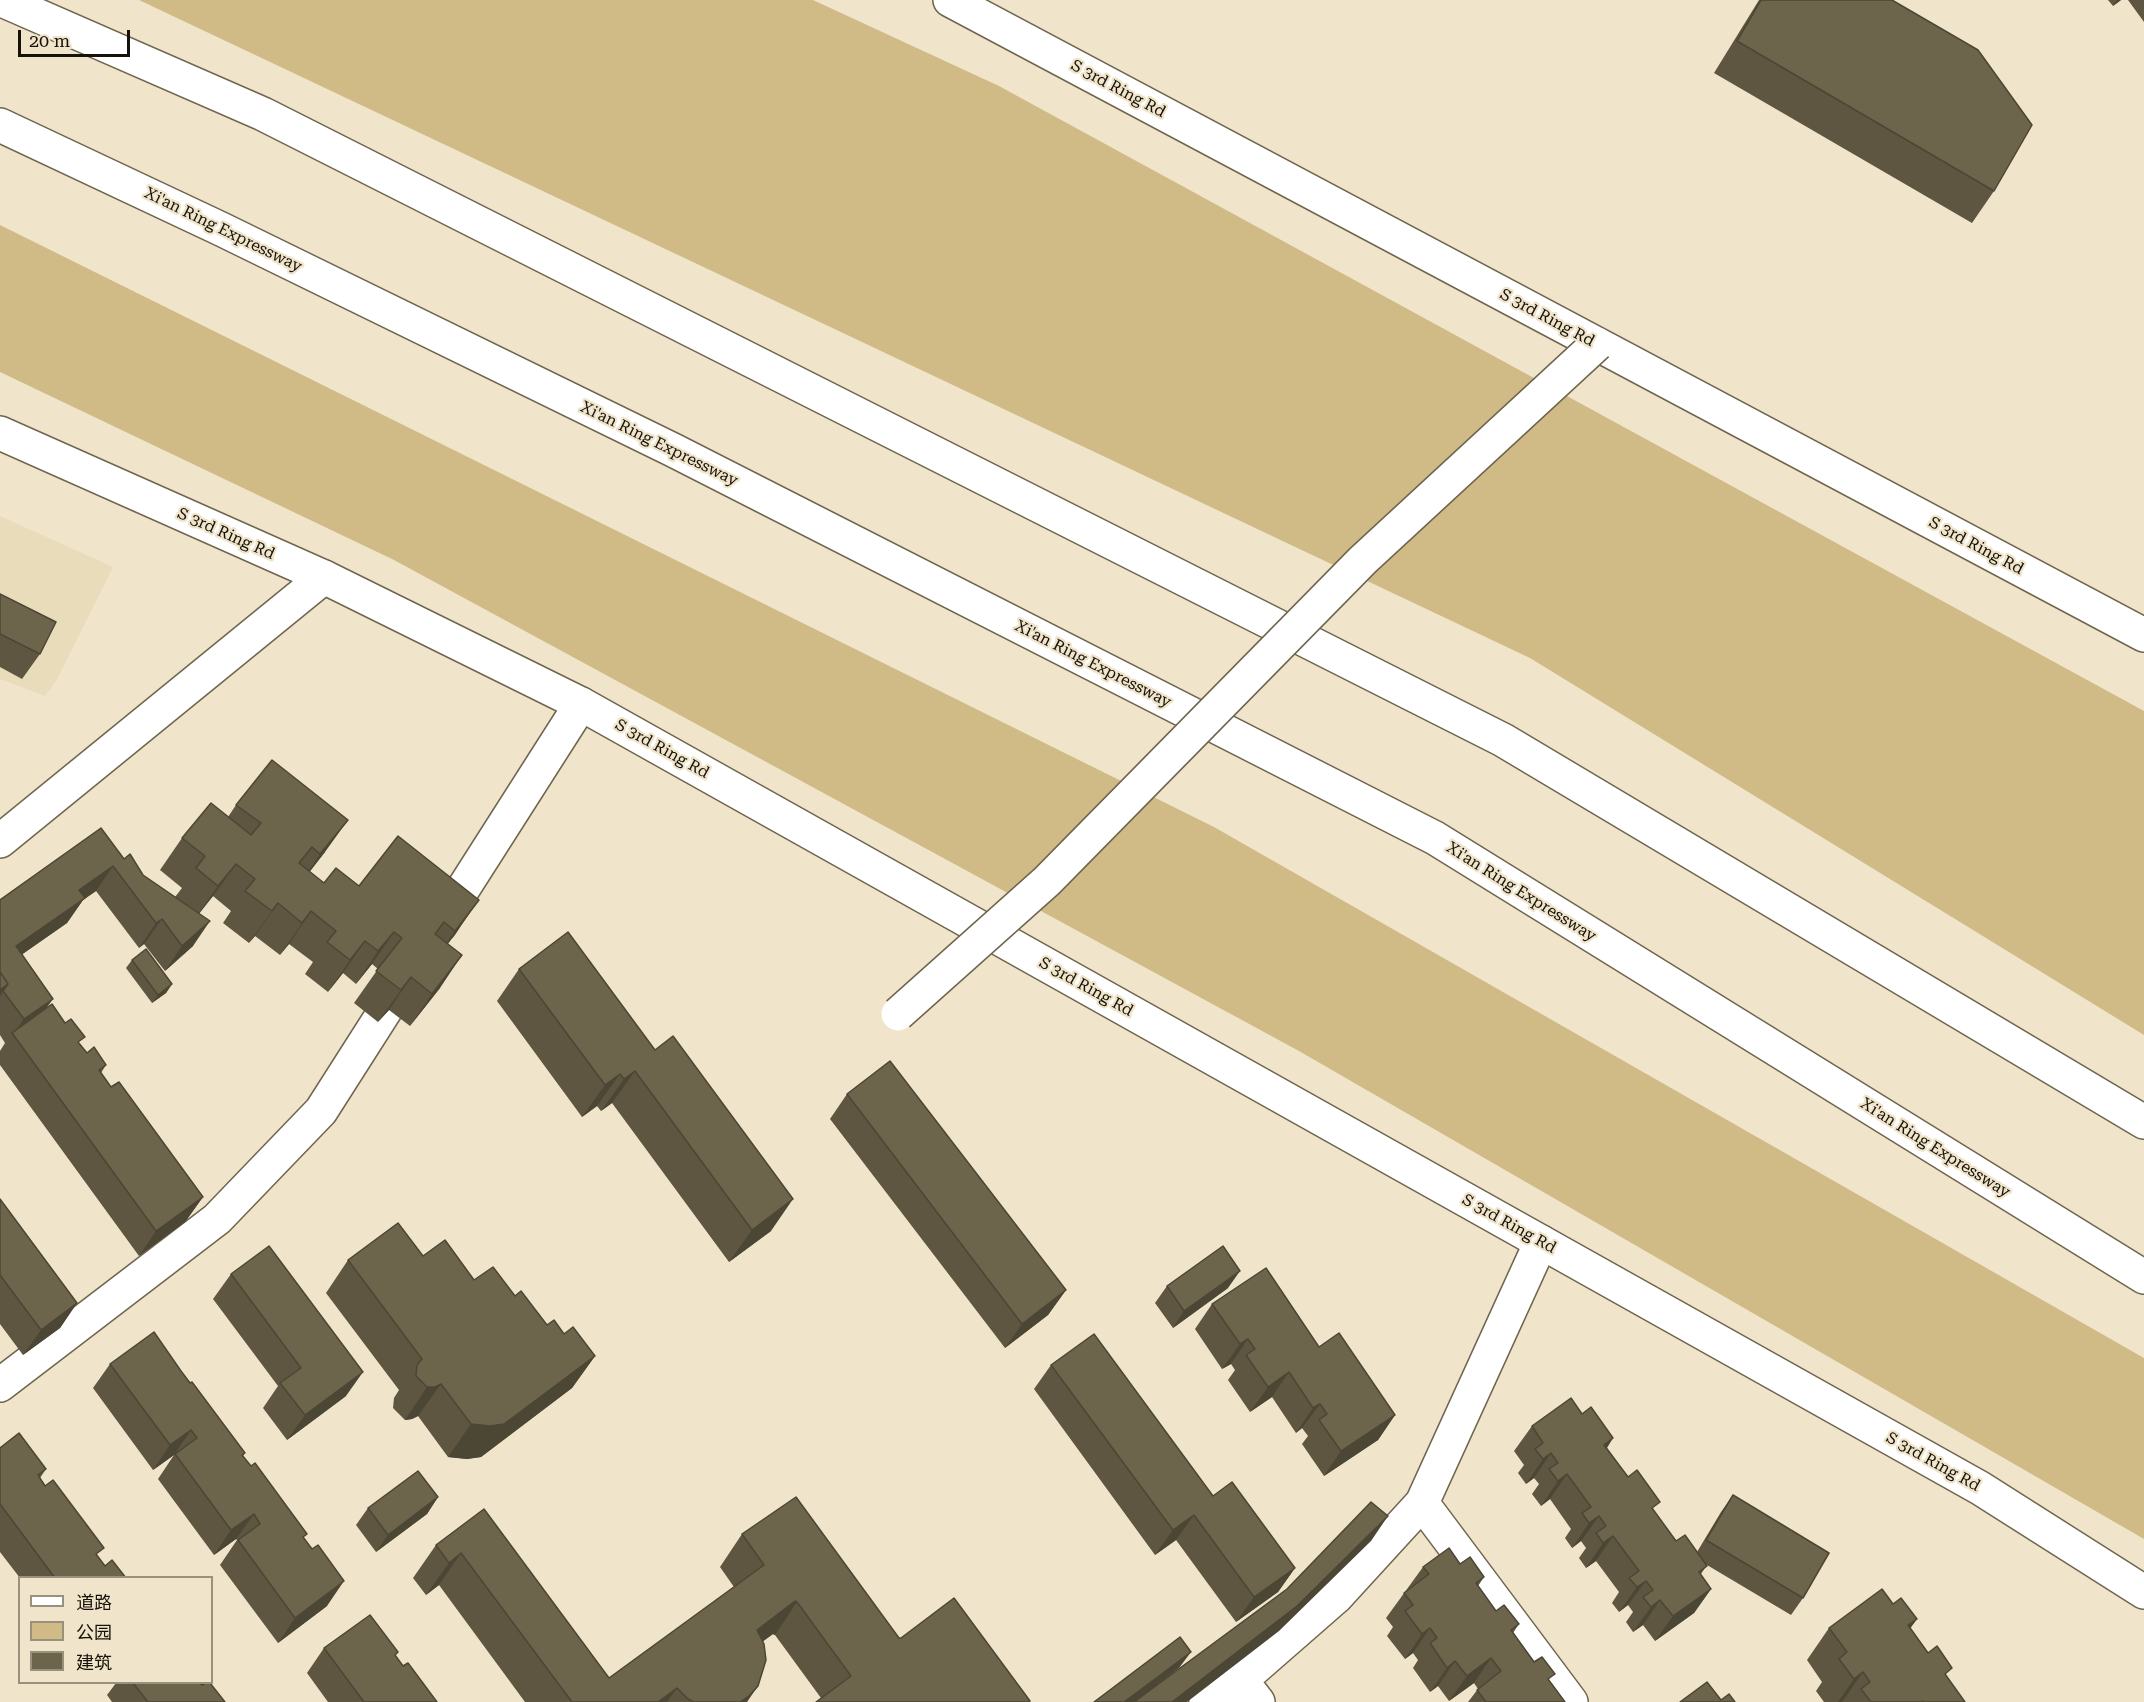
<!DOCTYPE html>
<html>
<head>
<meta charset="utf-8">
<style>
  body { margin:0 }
  #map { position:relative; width:2144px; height:1702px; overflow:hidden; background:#f0e5cb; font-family:"Roboto Serif","Noto Sans SC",serif }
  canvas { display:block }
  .legend { position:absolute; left:18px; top:1576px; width:195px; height:108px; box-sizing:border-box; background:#f0e5cb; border:2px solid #99917d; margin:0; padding:8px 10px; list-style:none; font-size:18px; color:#161209 }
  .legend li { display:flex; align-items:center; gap:12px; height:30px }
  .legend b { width:30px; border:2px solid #99917d }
  .scale { position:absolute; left:18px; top:30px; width:112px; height:27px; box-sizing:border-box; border:3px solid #161209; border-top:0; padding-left:8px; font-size:18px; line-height:21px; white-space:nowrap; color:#161209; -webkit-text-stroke:4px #f0e5cb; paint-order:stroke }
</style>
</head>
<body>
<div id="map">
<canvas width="2144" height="1702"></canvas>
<ul class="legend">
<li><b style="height:8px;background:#fff"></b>道路</li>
<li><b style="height:16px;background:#d0bb86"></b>公园</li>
<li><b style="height:16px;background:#6d644c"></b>建筑</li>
</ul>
<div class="scale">20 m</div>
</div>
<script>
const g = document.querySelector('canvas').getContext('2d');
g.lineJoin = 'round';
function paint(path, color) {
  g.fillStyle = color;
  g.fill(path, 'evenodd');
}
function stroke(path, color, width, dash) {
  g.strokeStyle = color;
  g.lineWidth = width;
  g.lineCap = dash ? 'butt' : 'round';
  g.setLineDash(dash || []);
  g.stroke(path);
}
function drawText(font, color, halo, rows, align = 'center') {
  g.font = font + ' "Roboto Serif",serif';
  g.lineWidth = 4.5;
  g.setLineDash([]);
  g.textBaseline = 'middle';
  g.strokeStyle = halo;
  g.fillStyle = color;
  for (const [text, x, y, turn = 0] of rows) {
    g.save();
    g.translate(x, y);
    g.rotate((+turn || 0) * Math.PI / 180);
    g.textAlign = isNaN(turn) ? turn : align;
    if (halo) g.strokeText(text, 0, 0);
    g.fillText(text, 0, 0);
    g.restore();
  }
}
const built = new Path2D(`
  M0 516 113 567 56 681 45 696 0 679Z`);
const green = new Path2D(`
  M139 0H813L999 86 2144 711V1035L1530 658Z
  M0 225 1214 827 2144 1358V1539L1299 1051 394 560 0 372Z`);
const minor = new Path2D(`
  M0 841 324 577
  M440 925 581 704
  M0 1385 217 1219 321 1111 402 984
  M1422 1503 1571 1702
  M1241 1680 1258 1702
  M1206 1702 1241 1680 1336 1597 1422 1503 1541 1242`);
const highway = new Path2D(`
  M2 0 263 114 1503 740 2144 1122
  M950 0 2144 635
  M0 125 221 229 673 450 1435 838 2144 1277
  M0 433 324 577 581 704 1980 1488 2144 1592`);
const minorBridge = new Path2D(`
  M898 1014 1047 881 1363 560 1597 344`);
const wall = new Path2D(`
  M1759 0H1892L1994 191 1972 223 1714 73Z
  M2108 0H2121L2113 6Z
  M2128 0H2144V22Z
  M0 594 40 654 22 679 0 667Z
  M236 805 325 852 309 872 324 883 359 886 398 836 456 933 448 944 440 988 410 1026 389 1010 378 1022 354 1003 378 969 372 964 356 984 343 973 328 992 305 974 313 962 289 944 280 955 255 936 249 943 223 923 231 911 213 896 199 914 193 946 165 971 144 944 139 948 96 891 83 900 67 923 22 954 47 1008 80 1044 87 1053 106 1065 101 1073 111 1087 203 1197 185 1222 139 1256 0 1065V1051L5 1043 0 1035V900L124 859 143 875 175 897 182 888 160 870 182 838 228 817Z
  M568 932 771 1231 729 1262 612 1103 601 1111 597 1106 582 1117 497 1001 519 969Z
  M132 960 172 984 166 993 152 1003 126 968Z
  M847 1094 1066 1290 1048 1315 1005 1348 830 1119Z
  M0 1199 77 1303 60 1328 23 1355 0 1324Z
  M423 1256 474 1280 515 1296 547 1325 564 1334 595 1356 572 1388 481 1457 467 1459 448 1457 418 1416 412 1419 405 1420 393 1408 394 1398 399 1390 326 1293 348 1260Z
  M231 1274 346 1396 287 1440 263 1408 278 1386 213 1299Z
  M1167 1286 1228 1288 1173 1328 1155 1303Z
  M1212 1304 1319 1347 1395 1415 1378 1440 1324 1476 1302 1444 1308 1436 1302 1428 1296 1433 1272 1397 1250 1412 1228 1380 1235 1370 1231 1364 1222 1369 1195 1329Z
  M110 1364 181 1371 245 1453 243 1456 304 1539 327 1606 278 1643 220 1565 237 1540 236 1539 214 1555 158 1479 174 1455 153 1470 93 1388Z
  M1051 1365 1213 1496 1295 1568 1278 1592 1236 1622 1176 1540 1155 1555 1034 1389Z
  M1582 1414 1613 1438 1607 1448 1676 1541 1697 1552 1721 1512 1733 1495 1803 1598 1791 1615 1707 1565 1701 1574 1711 1589 1694 1613 1655 1641 1643 1625 1633 1632 1626 1622 1633 1612 1628 1605 1619 1612 1612 1603 1619 1592 1596 1561 1586 1568 1579 1558 1586 1548 1581 1541 1572 1548 1565 1538 1571 1529 1550 1499 1541 1506 1532 1494 1539 1484 1534 1478 1526 1484 1518 1473 1524 1465 1514 1451 1532 1426Z
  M0 1448 46 1469 40 1478 105 1566 126 1578H20L0 1552Z
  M438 1497 427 1514 376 1552 356 1525 368 1508Z
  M484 1509 609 1678 734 1587 720 1567 742 1534 899 1638 1030 1701 1029 1702H816L821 1698 775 1635 773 1634 763 1641 747 1702H525L439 1585 426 1595 413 1578 436 1545Z
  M1460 1564 1484 1577 1478 1586 1496 1611 1519 1624 1513 1633 1565 1702H1468L1478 1689 1474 1683 1449 1701 1438 1686 1430 1692 1413 1668 1418 1660 1413 1653 1405 1659 1387 1636 1393 1627 1386 1618 1423 1567Z
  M1917 1619 1910 1628 1965 1702H1824L1816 1691 1822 1682 1807 1660 1829 1628Z
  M324 1648 396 1656 403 1666 437 1702H328L307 1673Z
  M116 1683H200L202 1685 225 1702H112L107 1695Z`);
const shadedWall = new Path2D(`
  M2117 0H2121L2113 6Z
  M348 820 325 852 298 887 320 854Z
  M236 864 213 896 195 918 218 886Z
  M113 866 96 891 83 900 67 923 0 970 16 946 79 890Z
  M479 900 456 933 432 963 455 931Z
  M278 903 255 936 249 943 272 911Z
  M311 911 289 944 280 955 302 923Z
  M162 919 144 944 139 948 156 923Z
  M210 921 193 946 165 971 182 946Z
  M394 932 372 964 356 984 378 951Z
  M365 941 343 973 328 992 350 960Z
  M462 955 440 988 410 1026 432 994Z
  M411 977 389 1010 378 1022 401 990Z
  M8 984 0 996V990Z
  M172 984 166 993 152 1003 158 995Z
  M53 999 35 1024 13 1034 24 1019Z
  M635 1071 612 1103 601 1111 624 1079Z
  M620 1074 597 1106 582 1117 605 1085Z
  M203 1197 185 1222 139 1256 156 1231Z
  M793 1199 771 1231 729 1262 752 1230Z
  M1240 1271 1228 1288 1173 1328 1184 1311Z
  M1066 1290 1048 1315 1005 1348 1022 1324Z
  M77 1303 60 1328 23 1355 41 1330Z
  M1248 1339 1231 1364 1222 1369 1240 1344Z
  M595 1356 572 1388 481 1457 467 1459 448 1457 471 1424Z
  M363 1372 346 1396 287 1440 305 1415Z
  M1289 1372 1272 1397 1250 1412 1268 1387Z
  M441 1384 418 1416 412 1419 405 1420 427 1387Z
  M1320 1404 1302 1428 1296 1433 1313 1408Z
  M1395 1415 1378 1440 1324 1476 1341 1451Z
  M191 1430 174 1455 153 1470 170 1445Z
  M1613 1438 1596 1463 1604 1445Z
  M1551 1453 1534 1478 1526 1484 1543 1459Z
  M1567 1474 1550 1499 1541 1506 1558 1481Z
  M438 1497 427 1514 376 1552 388 1535Z
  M254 1514 236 1539 214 1555 231 1530Z
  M1194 1515 1176 1540 1155 1555 1173 1530Z
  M1388 1516 1371 1541 1279 1631 1187 1702H1172Z
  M1599 1516 1581 1541 1572 1548 1589 1523Z
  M1613 1536 1596 1561 1586 1568 1603 1543Z
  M461 1553 439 1585 426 1595 449 1563Z
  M1295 1568 1278 1592 1236 1622 1254 1597Z
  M344 1581 327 1606 278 1643 295 1618Z
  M1646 1581 1628 1605 1619 1612 1637 1587Z
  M1711 1589 1694 1613 1655 1641 1673 1616Z
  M1660 1600 1643 1625 1633 1632 1651 1607Z
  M795 1601 797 1602 775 1635 773 1634 735 1662 757 1630Z
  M1917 1619 1894 1651 1908 1625Z
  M1430 1628 1413 1653 1405 1659 1422 1634Z
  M1191 1652 1179 1668 1135 1702H1124Z
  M1491 1658 1474 1683 1449 1701 1467 1676Z
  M1455 1661 1438 1686 1430 1692 1447 1668Z
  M1863 1672 1842 1702H1838L1854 1679Z
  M758 1686 747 1702H740Z
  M677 1688 667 1702H658Z`);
const building = new Path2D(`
  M1761 0H1892L1978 50 2032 125 1994 191 1737 41Z
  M0 594 56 622 40 654 0 634Z
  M272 760 348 820 320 854 312 847 299 863 324 883 336 868 359 886 398 836 479 900 455 931 444 922 435 934 462 955 432 994 411 977 401 990 376 971 402 938 394 932 378 951 365 941 350 960 327 942 336 931 311 911 302 923 278 903 272 911 245 891 255 879 236 864 218 886 196 868 205 856 182 838 211 803 251 835 261 823 236 805Z
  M101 828 124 859 130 854 143 875 210 921 182 946 162 919 156 923 113 866 79 890 85 898 16 946 53 999 24 1019 3 991 8 984 0 972V900Z
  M568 932 655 1050 673 1036 793 1199 752 1230 635 1071 624 1079 620 1074 605 1085 519 969Z
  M146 949 172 984 158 995 132 960Z
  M0 972 8 984 0 990Z
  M52 1004 65 1023 71 1019 85 1037 78 1042 87 1053 94 1047 106 1065 99 1070 111 1087 119 1082 203 1197 156 1231 12 1033Z
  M890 1061 1066 1290 1022 1324 847 1094Z
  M0 1199 77 1303 41 1330 0 1275Z
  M398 1223 423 1256 445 1240 474 1280 493 1267 515 1296 521 1291 547 1325 554 1320 564 1334 573 1327 595 1356 504 1424 490 1426 471 1424 441 1384 435 1387H427L416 1376 417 1365 422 1359 348 1260Z
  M269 1246 363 1372 305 1415 280 1383 301 1368 231 1274Z
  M1223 1246 1240 1271 1184 1311 1167 1286Z
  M1266 1268 1319 1347 1339 1333 1395 1415 1341 1451 1319 1420 1327 1414 1320 1404 1313 1408 1289 1372 1268 1387 1246 1355 1255 1349 1248 1339 1240 1344 1212 1304Z
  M154 1332 181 1371 190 1383 192 1382 245 1453 242 1455 251 1466 255 1463 307 1534 303 1537 312 1549 318 1545 344 1581 295 1618 238 1540 260 1524 254 1514 231 1530 175 1454 197 1438 191 1430 170 1445 110 1364Z
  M1094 1334 1213 1496 1232 1482 1295 1568 1254 1597 1194 1515 1173 1530 1051 1365Z
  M1571 1398 1582 1414 1591 1407 1613 1438 1604 1445 1628 1477 1637 1470 1660 1502 1652 1508 1676 1541 1685 1535 1707 1566 1699 1572 1711 1589 1673 1616 1660 1600 1651 1607 1643 1597 1653 1590 1646 1581 1637 1587 1629 1578 1639 1571 1613 1536 1603 1543 1596 1533 1606 1526 1599 1516 1589 1523 1582 1513 1591 1507 1567 1474 1558 1481 1549 1469 1558 1463 1551 1453 1543 1459 1535 1449 1543 1443 1532 1426Z
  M19 1433 46 1469 38 1475 45 1486 53 1480 104 1548 96 1554 105 1566 112 1560 126 1578H55L0 1504V1448Z
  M418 1471 438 1497 388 1535 368 1508Z
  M1733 1495 1829 1553 1803 1598 1706 1540Z
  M796 1497 899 1638H901L954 1598 1030 1701 1028 1702H816L851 1676 797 1602 795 1601 757 1630 764 1644 766 1660 758 1686 749 1696 740 1702H694L688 1699 677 1688 658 1702H572L461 1553 449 1563 436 1545 484 1509 609 1678 764 1565 742 1534Z
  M1371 1502 1388 1516 1297 1606 1172 1702H1134L1287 1589Z
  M1449 1548 1460 1564 1470 1557 1484 1577 1476 1583 1496 1611 1504 1605 1519 1624 1511 1630 1534 1662 1542 1657 1555 1674 1548 1679 1565 1702H1486L1477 1690 1501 1671 1491 1658 1467 1676 1455 1661 1447 1668 1430 1643 1437 1638 1430 1628 1422 1634 1405 1611 1413 1605 1404 1593 1429 1574 1423 1567Z
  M1882 1589 1893 1604 1901 1598 1917 1619 1908 1625 1928 1653 1937 1646 1952 1668 1945 1674 1965 1702H1924L1923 1701 1921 1702H1871L1861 1689 1870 1682 1863 1672 1854 1679 1839 1659 1847 1652 1829 1628Z
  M370 1615 398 1652 395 1655 403 1666 408 1663 437 1702H364L324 1648Z
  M1180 1637 1191 1652 1124 1702H1094Z
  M1707 1682 1721 1700 1729 1694 1735 1702H1680Z
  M133 1683H200L202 1685 206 1683H210L225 1702H148Z`);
const streetNames = [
  ["S 3rd Ring Rd",1118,89,28],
  ["Xi'an Ring Expressway",223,230,26],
  ["S 3rd Ring Rd",1547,318,28],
  ["Xi'an Ring Expressway",659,444,26],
  ["S 3rd Ring Rd",226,534,24],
  ["S 3rd Ring Rd",1976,546,28],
  ["Xi'an Ring Expressway",1093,664,27],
  ["S 3rd Ring Rd",662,749,29],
  ["Xi'an Ring Expressway",1521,892,32],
  ["S 3rd Ring Rd",1086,987,29],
  ["Xi'an Ring Expressway",1935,1148,32],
  ["S 3rd Ring Rd",1509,1224,29],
  ["S 3rd Ring Rd",1933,1462,29]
];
paint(built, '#e9dcba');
paint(green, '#d0bb86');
stroke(minor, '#6f654e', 36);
stroke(highway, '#6f654e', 36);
stroke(minor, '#fff', 33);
stroke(highway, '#fff', 33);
stroke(minorBridge, '#6f654e', 36, []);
stroke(minorBridge, '#fff', 33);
paint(wall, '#5e5641');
paint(shadedWall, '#4c4635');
paint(building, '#6d644c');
stroke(building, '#4c4635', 1.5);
drawText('16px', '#161209', '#f0e5cb', streetNames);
</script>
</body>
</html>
